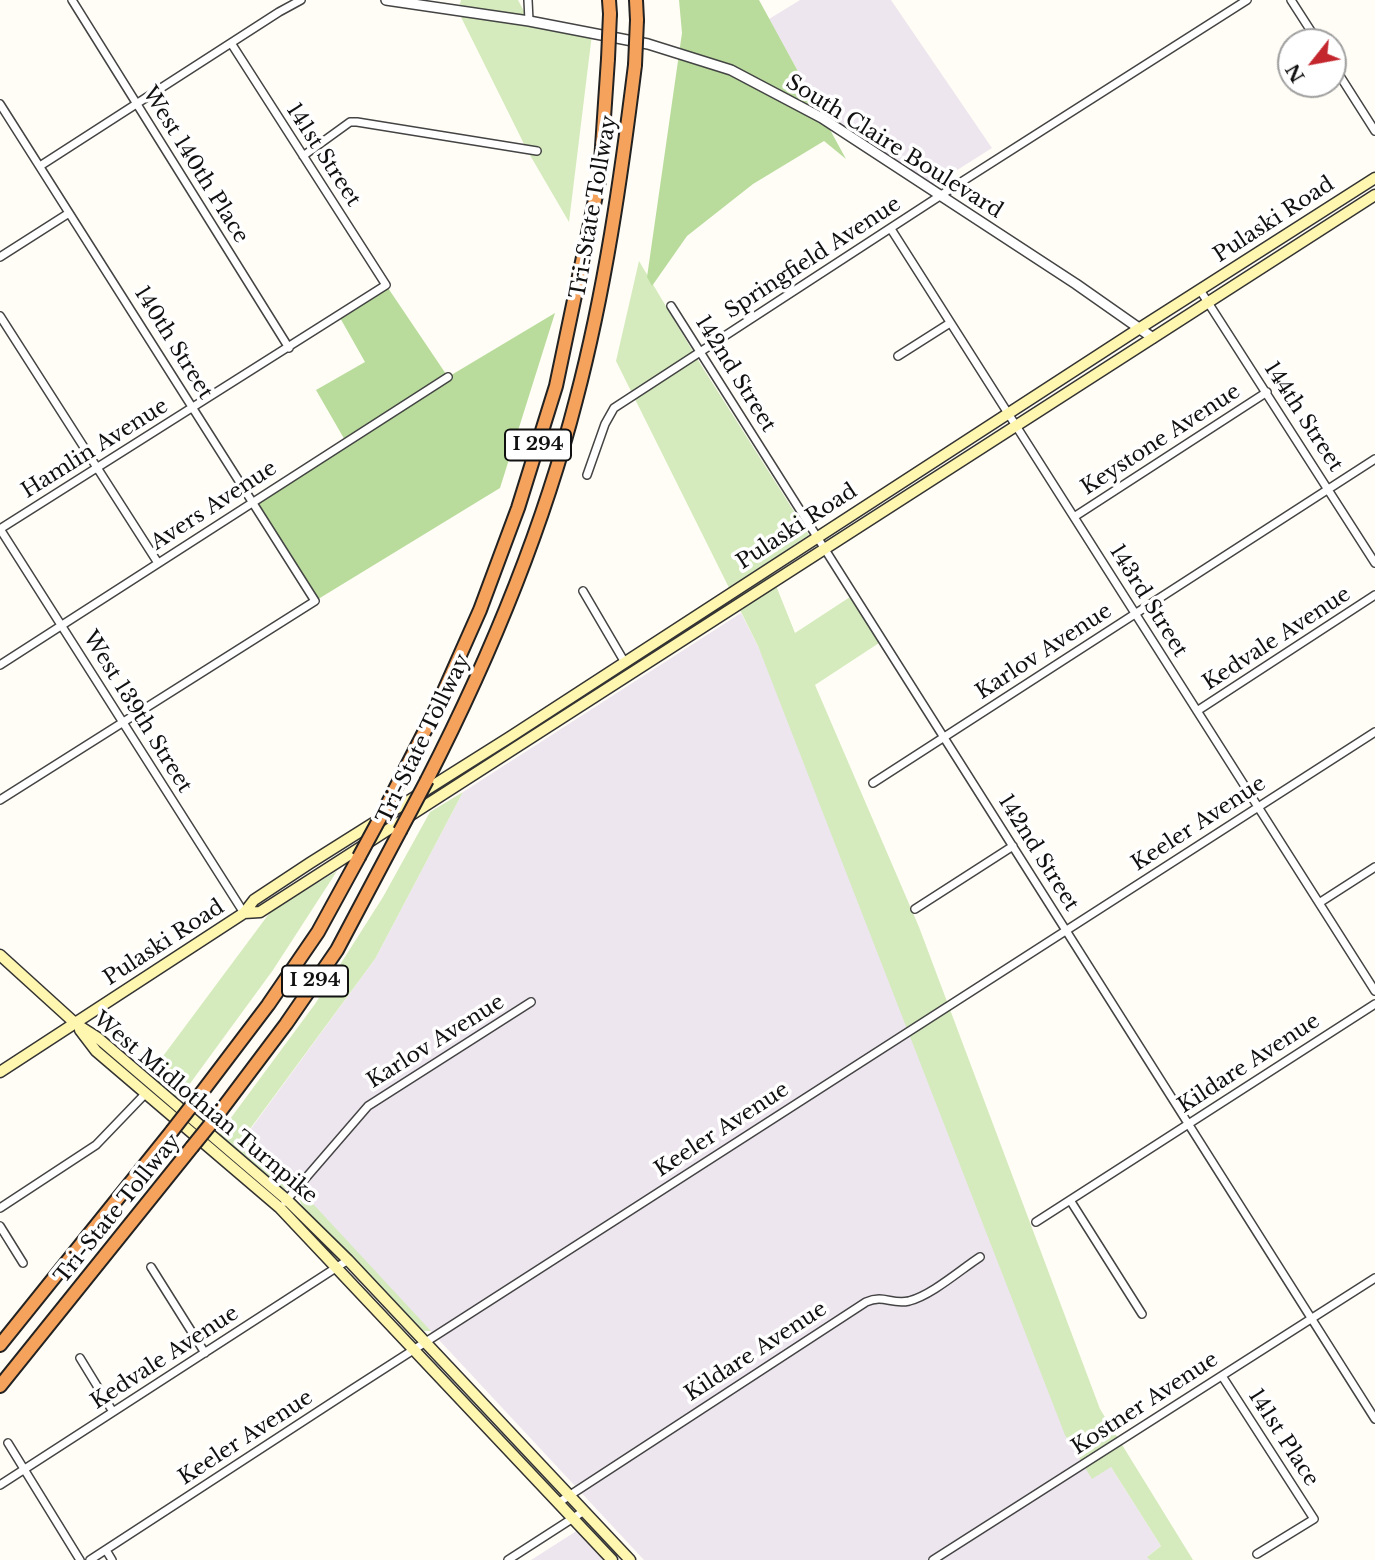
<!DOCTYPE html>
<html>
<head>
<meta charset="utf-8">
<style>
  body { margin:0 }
  #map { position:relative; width:1375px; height:1560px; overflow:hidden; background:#fffdf5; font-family:"Libre Baskerville",serif }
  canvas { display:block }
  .north { position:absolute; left:1277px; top:28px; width:70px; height:70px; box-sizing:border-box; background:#fff; border:2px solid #a0a0a0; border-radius:50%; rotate:239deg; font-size:19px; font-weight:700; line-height:28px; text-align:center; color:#111 }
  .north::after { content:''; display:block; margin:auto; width:24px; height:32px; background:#c4262e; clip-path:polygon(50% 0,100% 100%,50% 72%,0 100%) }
</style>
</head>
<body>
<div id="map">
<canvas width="1375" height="1560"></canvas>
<div class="north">N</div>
</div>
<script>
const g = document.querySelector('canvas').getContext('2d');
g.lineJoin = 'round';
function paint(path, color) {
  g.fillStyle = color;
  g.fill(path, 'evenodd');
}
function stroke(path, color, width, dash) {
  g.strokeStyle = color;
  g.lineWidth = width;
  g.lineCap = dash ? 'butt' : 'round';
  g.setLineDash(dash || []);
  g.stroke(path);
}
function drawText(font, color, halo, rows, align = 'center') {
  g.font = font + ' "Libre Baskerville",serif';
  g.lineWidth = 7;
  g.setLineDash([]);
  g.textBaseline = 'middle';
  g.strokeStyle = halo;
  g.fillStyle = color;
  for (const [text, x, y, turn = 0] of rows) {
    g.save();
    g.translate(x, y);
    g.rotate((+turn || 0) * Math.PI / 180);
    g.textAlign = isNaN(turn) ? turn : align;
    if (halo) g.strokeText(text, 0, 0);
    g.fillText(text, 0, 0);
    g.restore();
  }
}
const industrial = new Path2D(`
  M800 0H891L992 148 932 186 822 114 769 19Z
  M741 613 758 646 1111 1467 1161 1546 1148 1556 1150 1560H644L247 1134 375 959 463 792Z
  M578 1530 605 1560H531Z`);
const green = new Path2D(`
  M461 0H518L529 21 592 34 569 222 527 150 458 11Z
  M639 261 701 365 809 535 767 563 795 633 850 597 879 643 815 685 919 927 1100 1409 1193 1560H1150L1147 1557 1161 1546 1111 1467 1092 1479 1065 1435 758 646 616 361Z
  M463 792 375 959 247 1133 294 1184 285 1189 276 1184 219 1134 315 1004 383 897 430 812Z
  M337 871 273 970 178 1100 149 1075 271 911Z
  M302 1192 431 1331H424L418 1326 302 1206 299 1199Z`);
const forest = new Path2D(`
  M679 0H759L846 159 824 141 753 184 687 236 652 286 647 277 682 33Z
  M386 285 448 377 555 313 500 488 315 601 253 503 346 442 316 390 365 362 339 316Z`);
const minor = new Path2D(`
  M72 0 289 348
  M528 0 529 21
  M1291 0 1318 42
  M1333 65 1375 131
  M0 104 315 601 0 800
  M303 156 350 122H357L537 151
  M40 166 279 12 301 0
  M955 186 1247 0
  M891 229 1375 991
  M0 257 69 213
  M1200 290 1375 563
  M671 306 1375 1419
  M0 316 158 563
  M898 356 950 323
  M587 475 605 424 614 408 952 188
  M1074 517 1267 392
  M0 529 386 285 231 43
  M0 529 244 913
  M583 591 624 661
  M0 665 448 377
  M1197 711 1375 595
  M873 783 1375 459
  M1319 903 1375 867
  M915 909 1013 846
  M1070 1200 1142 1314
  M285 1202 368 1106 531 1002
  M0 1208 96 1145 146 1093
  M1036 1222 1375 1004
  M0 1226 23 1263
  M151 1267 205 1353
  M80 1358 113 1412
  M1222 1376 1314 1519 1257 1554
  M8 1443 80 1560
  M0 1485 348 1260
  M558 1503 866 1302C884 1294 891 1305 909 1301 932 1295 960 1270 980 1257
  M106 1550 112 1560
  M90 1560 351 1390 1375 732
  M508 1560 584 1511
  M933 1560 1375 1278`);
const tertiary = new Path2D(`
  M386 0 529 21 648 44 731 70 822 118 1076 284 1153 338`);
const secondary = new Path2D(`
  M244 913 260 912 1375 195
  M0 955 76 1024 98 1038 287 1200 348 1260 630 1560
  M80 1030 96 1051 280 1208 612 1560
  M0 1072 244 913 254 900 310 863 510 737 1140 328 1375 178`);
const motorway = new Path2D(`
  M609 0 610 14
  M636 0 637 20
  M427 780C489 659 542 532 576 400 605 290 621 178 635 65
  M386 807 436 709 480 610 518 508 556 386 600 176 608 59
  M193 1104 268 1005 318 932 359 857
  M213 1121 286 1024 337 950 400 831
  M0 1345 172 1131
  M0 1386 192 1147`);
const motorwayBridge = new Path2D(`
  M608 59 610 14
  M635 65 637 20
  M400 831 427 780
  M359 857 386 807
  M172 1131 193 1104
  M192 1147 213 1121`);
const shields = [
  [538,445,66],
  [315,981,66]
];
const shieldNames = [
  ["I 294",538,445],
  ["I 294",315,981]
];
const streetNames = [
  ["South Claire Boulevard",894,147,32],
  ["141st Street",323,155,57],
  ["West 140th Place",195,165,58],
  ["Tri-State Tollway",594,207,-80],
  ["Pulaski Road",1274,220,-33],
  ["Springfield Avenue",813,258,-33],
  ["140th Street",173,343,58],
  ["142nd Street",735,374,58],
  ["144th Street",1303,417,57],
  ["Keystone Avenue",1161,440,-33],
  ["Hamlin Avenue",95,449,-32],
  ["Avers Avenue",214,506,-33],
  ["Pulaski Road",797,527,-33],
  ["143rd Street",1148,601,58],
  ["Kedvale Avenue",1277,639,-33],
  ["Karlov Avenue",1044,652,-33],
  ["West 139th Street",137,712,58],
  ["Tri-State Tollway",424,739,-64],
  ["Keeler Avenue",1199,824,-33],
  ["142nd Street",1038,853,58],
  ["Pulaski Road",164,943,-33],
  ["Karlov Avenue",436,1042,-32],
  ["Kildare Avenue",1249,1064,-33],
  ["West Midlothian Turnpike",205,1108,40],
  ["Keeler Avenue",722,1130,-33],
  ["Tri-State Tollway",118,1209,-51],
  ["Kildare Avenue",756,1352,-33],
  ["Kedvale Avenue",165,1358,-33],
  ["Kostner Avenue",1145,1404,-33],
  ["Keeler Avenue",246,1438,-33],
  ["141st Place",1283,1438,57]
];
paint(industrial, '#eee6ef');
paint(green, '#d5ebbd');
paint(forest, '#b9dc9c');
stroke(minor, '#444', 10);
stroke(tertiary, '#444', 12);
stroke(secondary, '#333', 13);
stroke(motorway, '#222', 16);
stroke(minor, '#fff', 7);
stroke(tertiary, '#fff', 9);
stroke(secondary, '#fff6b0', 10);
stroke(motorway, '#f5a25d', 12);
stroke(motorwayBridge, '#222', 16, []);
stroke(motorwayBridge, '#f5a25d', 12);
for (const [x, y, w] of shields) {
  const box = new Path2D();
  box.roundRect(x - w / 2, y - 15.5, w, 31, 5);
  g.fillStyle = '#fff';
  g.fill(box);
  stroke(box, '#111', 2);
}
drawText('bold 19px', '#111', null, shieldNames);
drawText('21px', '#111', '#fff', streetNames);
</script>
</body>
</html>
